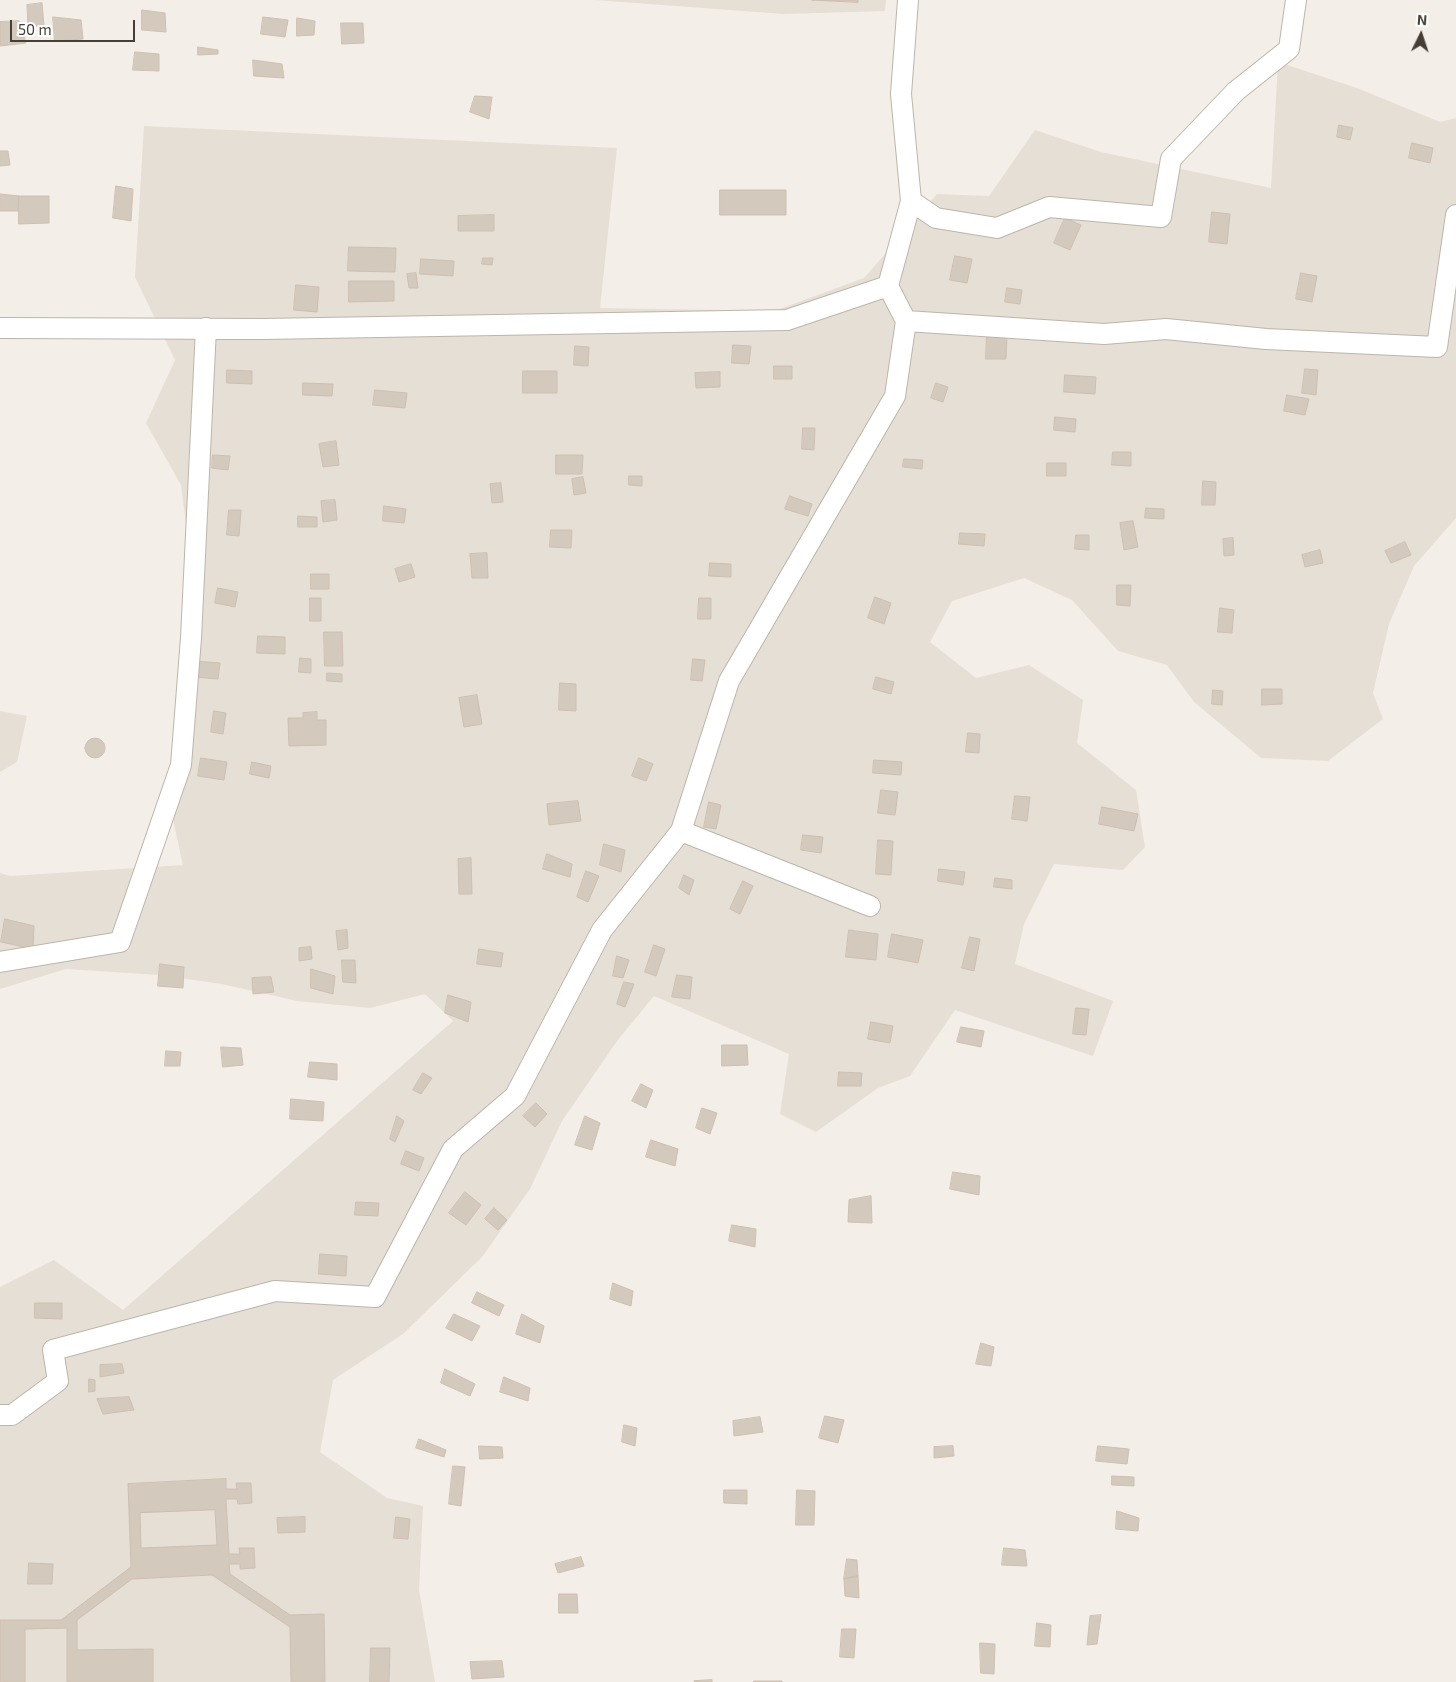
<!DOCTYPE html>
<html>
<head>
<meta charset="utf-8">
<style>
  body { margin:0 }
  #map { position:relative; width:1456px; height:1682px; overflow:hidden; background:#f3eee7; font-family:"Exo 2",sans-serif }
  canvas { display:block }
  .north { position:absolute; left:1396px; top:10px; width:50px; height:50px; -webkit-text-stroke:4px #fff; paint-order:stroke; rotate:4deg; font-size:14px; font-weight:700; line-height:20px; text-align:center; color:#453e36 }
  .north::after { content:''; display:block; margin:auto; width:18px; height:22px; background:#453e36; clip-path:polygon(50% 0,100% 100%,50% 72%,0 100%) }
  .scale { position:absolute; left:10px; top:20px; width:125px; height:22px; box-sizing:border-box; border:2px solid #453e36; border-top:0; padding-left:6px; font-size:15px; line-height:18px; white-space:nowrap; color:#453e36; -webkit-text-stroke:4px #fff; paint-order:stroke }
</style>
</head>
<body>
<div id="map">
<canvas width="1456" height="1682"></canvas>
<div class="north">N</div>
<div class="scale">50 m</div>
</div>
<script>
const g = document.querySelector('canvas').getContext('2d');
g.lineJoin = 'round';
function paint(path, color) {
  g.fillStyle = color;
  g.fill(path, 'evenodd');
}
function stroke(path, color, width, dash) {
  g.strokeStyle = color;
  g.lineWidth = width;
  g.lineCap = dash ? 'butt' : 'round';
  g.setLineDash(dash || []);
  g.stroke(path);
}
const residential = new Path2D(`
  M595 0H886L885 11 784 14Z
  M1278 62 1357 88 1440 122 1456 118V518L1414 566 1389 624 1373 693 1383 719 1328 761 1261 758 1194 702 1167 665 1118 651 1072 600 1024 578 952 601 930 642 976 678 1029 665 1083 700 1077 743 1136 790 1145 847 1123 870 1054 864 1024 924 1015 964 1113 1001 1093 1056 955 1010 910 1076 878 1088 816 1132 780 1114 789 1054 654 996 617 1041 562 1121 530 1189 482 1257 403 1334 333 1380 320 1452 387 1498 423 1506 419 1590 435 1682H0V1287L54 1260 123 1310 453 1021 425 994 370 1008 297 1001 222 984 159 975 66 969 0 989V873L10 876 183 865 168 797 174 751 187 532 181 485 146 423 175 360 135 277 144 126 617 148 600 308 774 311 864 278 937 194 989 196 1035 130 1101 152 1271 188Z
  M0 711 27 716 17 762 0 772Z`);
const building = new Path2D(`
  M812 0H858V2Z
  M42 3 44 26H28L27 5Z
  M142 10 165 13 166 32 142 30Z
  M53 17 81 20 83 39 55 41Z
  M263 17 288 20 285 37 261 34Z
  M297 18 315 21 314 35 297 36Z
  M19 21 26 43 0 46V22Z
  M341 23H363L364 43 342 44Z
  M198 47 218 50V54L198 55Z
  M135 52 159 54V71L133 70Z
  M253 60 282 64 284 78 254 76Z
  M475 96 492 97 489 119 470 112Z
  M1339 125 1353 128 1350 140 1337 137Z
  M1412 143 1433 148 1430 163 1409 158Z
  M0 151H8L10 165 0 166Z
  M116 186 133 189 131 221 113 218Z
  M720 190H786V215H720Z
  M0 194 19 196 18 211H0Z
  M19 196H49V223L19 224Z
  M1212 212 1230 214 1227 244 1209 242Z
  M494 215V231H458V216Z
  M1065 218 1081 225 1070 250 1054 243Z
  M349 247 396 248 395 272 348 271Z
  M955 256 972 259 967 283 950 280Z
  M483 258H493L492 265 482 264Z
  M421 259 454 261 453 276 420 274Z
  M416 273 418 288H409L407 274Z
  M1301 273 1317 276 1312 302 1296 299Z
  M349 281H394V301L349 302Z
  M296 285 319 287 317 312 294 310Z
  M1007 288 1022 290 1020 304 1005 302Z
  M987 333 1007 334 1006 359H986Z
  M733 345 751 346 749 364 732 363Z
  M575 346 589 347 588 366 574 365Z
  M774 366H792V379H774Z
  M1305 369 1318 370 1316 395 1302 393Z
  M227 370 252 371V384L227 383Z
  M523 371H557V393H523Z
  M720 372V387L696 388 695 373Z
  M1065 375 1096 377 1095 394 1064 392Z
  M303 383 333 384 332 396 303 395Z
  M936 383 948 387 943 402 931 398Z
  M375 390 407 393 405 408 373 405Z
  M1287 395 1309 399 1305 415 1284 411Z
  M1055 417 1076 419 1075 432 1054 430Z
  M803 428H815L814 450 802 449Z
  M336 441 339 465 323 467 319 444Z
  M1113 452H1131V466L1112 465Z
  M213 455 230 456 228 470 212 468Z
  M556 455H583L582 474H556Z
  M904 459 923 460 922 469 903 467Z
  M1047 463H1066V476H1047Z
  M629 476H642V486L629 485Z
  M583 477 586 493 574 495 572 479Z
  M1203 481 1216 482 1215 505H1202Z
  M501 483 503 502 492 503 490 484Z
  M790 496 812 504 808 516 785 509Z
  M335 500 337 520 323 522 321 501Z
  M384 506 406 509 404 523 383 521Z
  M1146 508 1164 509V519L1145 518Z
  M229 510H241L239 536 227 535Z
  M298 516 317 517V527H298Z
  M1133 521 1138 547 1124 550 1120 523Z
  M551 530H572L571 548 550 547Z
  M960 533 985 534 984 546 959 544Z
  M1076 535H1089V550L1075 549Z
  M1233 538 1234 555 1224 556 1223 539Z
  M1405 542 1411 555 1391 563 1385 551Z
  M1320 550 1323 563 1305 567 1302 555Z
  M487 553 488 578H472L470 554Z
  M710 563 731 564V577L709 576Z
  M411 564 415 577 399 582 395 569Z
  M311 574H329V589H311Z
  M1117 585H1131L1130 606 1117 605Z
  M218 588 238 592 235 607 215 603Z
  M875 597 891 603 884 624 868 618Z
  M310 598H321V621H310Z
  M699 598H711V619H698Z
  M1220 608 1234 610 1232 633 1218 632Z
  M324 632H342L343 666H325Z
  M258 636 285 637V654L257 653Z
  M300 658 311 659V673L299 672Z
  M693 659 705 660 702 681 691 680Z
  M195 661 220 663 218 679 194 677Z
  M327 673 342 674V682L327 681Z
  M876 677 894 682 891 694 873 689Z
  M560 683 576 684V711L559 710Z
  M1262 689H1282V704L1262 705Z
  M1213 690 1223 691 1222 705 1212 704Z
  M477 695 482 724 464 727 459 698Z
  M214 711 226 713 223 734 211 732Z
  M317 712V720H326V745L289 746 288 718H303V713Z
  M968 733 980 734 979 753 966 752Z
  M85 748a10 10 0 1 1 20 0a10 10 0 1 1-20 0Z
  M201 758 227 762 224 780 198 776Z
  M639 758 653 764 646 781 632 776Z
  M874 760 902 762 901 775 873 773Z
  M252 762 271 766 269 778 250 774Z
  M881 790 898 792 895 815 878 813Z
  M1015 796 1030 797 1027 821 1012 819Z
  M578 801 581 821 549 825 547 804Z
  M709 802 721 805 716 829 704 827Z
  M1102 807 1138 814 1134 831 1099 824Z
  M803 835 823 837 821 853 801 850Z
  M878 840 893 841 891 875 876 874Z
  M604 844 625 850 621 872 600 865Z
  M547 854 572 864 570 877 543 869Z
  M471 858 472 894H459L458 859Z
  M939 869 965 872 963 885 938 881Z
  M586 871 599 876 588 902 577 897Z
  M684 875 694 880 689 895 679 888Z
  M995 878 1012 880V889L994 887Z
  M743 881 753 886 740 914 730 909Z
  M5 919 34 926 33 949 1 942Z
  M347 930 348 948 338 950 336 931Z
  M849 930 878 934 876 960 846 957Z
  M892 934 923 940 918 963 888 957Z
  M970 937 980 939 974 971 962 968Z
  M654 945 665 949 656 976 645 972Z
  M311 947 312 959 299 961V948Z
  M479 949 503 953 501 967 477 964Z
  M617 956 629 960 623 978 613 976Z
  M342 960H355L356 983 343 982Z
  M160 964 184 967 183 988 158 986Z
  M311 969 335 976 333 994 311 988Z
  M677 975 692 977 690 999 672 997Z
  M271 977 274 992 253 994 252 978Z
  M624 982 634 984 625 1007 617 1004Z
  M448 995 471 1002 468 1022 445 1013Z
  M1076 1008 1089 1009 1086 1035 1073 1034Z
  M871 1022 893 1026 890 1043 868 1039Z
  M961 1027 984 1031 981 1047 957 1042Z
  M722 1045H747L748 1065 722 1066Z
  M221 1047 241 1048 243 1065 223 1067Z
  M166 1051 181 1052 180 1066H165Z
  M310 1062 337 1064V1080L308 1077Z
  M839 1072 862 1073 861 1086H838Z
  M423 1073 432 1078 421 1094 413 1090Z
  M641 1084 653 1090 646 1108 632 1101Z
  M291 1099 324 1102 323 1121 290 1119Z
  M536 1103 547 1114 535 1127 523 1116Z
  M702 1108 717 1113 710 1134 696 1128Z
  M397 1116 404 1121 395 1142 390 1139Z
  M585 1116 600 1123 592 1150 575 1145Z
  M651 1140 678 1149 675 1166 646 1157Z
  M406 1151 424 1158 419 1171 401 1164Z
  M953 1172 980 1176 979 1195 950 1189Z
  M465 1192 481 1205 466 1225 449 1213Z
  M871 1196 872 1223 848 1222 849 1200Z
  M356 1202 379 1203 378 1216 355 1215Z
  M494 1208 507 1220 498 1230 485 1219Z
  M732 1225 756 1229 755 1247 729 1241Z
  M320 1254 347 1256 346 1276 319 1274Z
  M613 1283 633 1291 631 1306 610 1299Z
  M477 1292 504 1305 499 1316 472 1303Z
  M35 1303H62V1319L35 1318Z
  M454 1314 480 1326 472 1341 446 1328Z
  M522 1314 544 1326 540 1343 516 1334Z
  M981 1343 994 1347 991 1366 976 1364Z
  M122 1364 124 1373 100 1377V1365Z
  M445 1369 475 1384 470 1396 441 1383Z
  M504 1377 530 1388 528 1401 500 1392Z
  M89 1379 95 1380V1391L89 1392Z
  M129 1397 134 1410 103 1414 97 1399Z
  M825 1416 844 1420 838 1443 819 1438Z
  M760 1417 763 1432 734 1436 733 1421Z
  M624 1425 637 1428 635 1446 622 1442Z
  M419 1439 446 1450 444 1457 416 1448Z
  M479 1446 502 1447 503 1458 480 1459Z
  M953 1446 954 1456 934 1458V1447Z
  M1098 1446 1129 1449 1127 1464 1096 1461Z
  M453 1466 465 1467 461 1506 449 1504Z
  M1112 1476 1134 1477V1486L1112 1485Z
  M226 1479V1489H237L236 1483H251L252 1503 238 1504 237 1499H226L229 1554H240L239 1548H254L255 1568 240 1569V1564H229L230 1574 290 1615 324 1614 325 1682H291L290 1627 212 1575 132 1579 77 1620V1650L153 1649V1682H67V1628L25 1629V1682H0V1620H61L131 1567 128 1484ZM215 1510 217 1545 141 1548 140 1513Z
  M724 1490H747V1504L724 1503Z
  M797 1490 815 1491 814 1525H796Z
  M1117 1511 1139 1518 1138 1531 1116 1529Z
  M305 1517V1532L278 1533 277 1518Z
  M396 1517 410 1519 408 1539 394 1538Z
  M1004 1548 1025 1550 1027 1566 1002 1565Z
  M581 1557 584 1566 558 1573 555 1564Z
  M847 1559 857 1560 858 1576 844 1579Z
  M29 1563 53 1564 52 1584H28Z
  M858 1576 859 1598 845 1596 844 1579Z
  M559 1594H577L578 1613H559Z
  M1101 1615 1097 1644 1087 1645 1090 1616Z
  M1037 1623 1051 1625 1050 1647 1035 1646Z
  M842 1629H856L854 1658 840 1657Z
  M980 1643 995 1644 994 1674 981 1673Z
  M371 1648H390L389 1682H370Z
  M502 1661 504 1677 472 1679 470 1662Z
  M712 1680V1682H695L694 1681Z
  M754 1681H782V1682H754Z`);
const minor = new Path2D(`
  M911 201 936 218 997 228 1049 207 1161 217 1171 159 1236 91 1289 49 1296 0
  M906 321 1104 334 1166 329 1266 339 1437 347 1456 215
  M0 328 263 329 787 320 888 286
  M681 831 870 906
  M0 962 120 942 181 765 191 638 206 328
  M0 1415H12L58 1381 53 1350 275 1291 375 1297 453 1149 515 1096 602 930 681 831 729 681 895 396 906 321 888 286 911 201 901 94 908 0`);
paint(residential, '#e6dfd5');
paint(building, '#d4c9bd');
stroke(building, '#cec0b1', 1);
stroke(minor, '#bdb5aa', 22);
stroke(minor, '#fff', 20);
</script>
</body>
</html>
